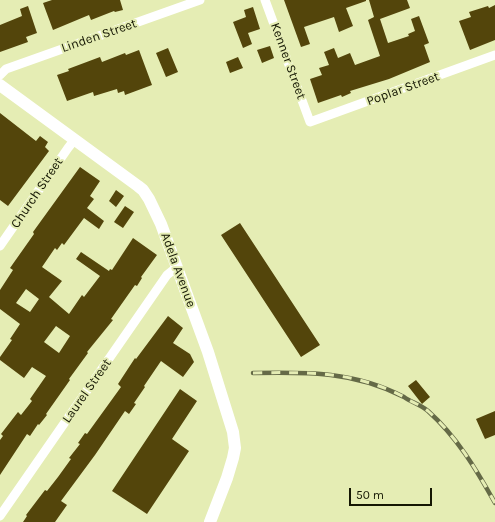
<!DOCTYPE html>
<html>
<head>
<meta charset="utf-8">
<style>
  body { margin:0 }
  #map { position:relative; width:495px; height:522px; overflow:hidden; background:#e5edb4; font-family:Karla,sans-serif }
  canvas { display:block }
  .scale { position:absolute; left:349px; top:488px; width:83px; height:18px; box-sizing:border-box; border:2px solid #151703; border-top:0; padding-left:5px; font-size:12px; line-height:14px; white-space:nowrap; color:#151703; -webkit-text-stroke:3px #e5edb4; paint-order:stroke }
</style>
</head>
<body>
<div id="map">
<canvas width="495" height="522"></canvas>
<div class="scale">50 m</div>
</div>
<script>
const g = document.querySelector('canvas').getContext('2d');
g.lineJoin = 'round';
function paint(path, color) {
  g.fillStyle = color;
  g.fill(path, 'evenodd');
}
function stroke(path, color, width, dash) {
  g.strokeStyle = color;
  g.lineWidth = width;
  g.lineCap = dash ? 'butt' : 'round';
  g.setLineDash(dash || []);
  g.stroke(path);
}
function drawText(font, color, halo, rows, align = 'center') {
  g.font = font + ' Karla,sans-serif';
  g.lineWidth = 4;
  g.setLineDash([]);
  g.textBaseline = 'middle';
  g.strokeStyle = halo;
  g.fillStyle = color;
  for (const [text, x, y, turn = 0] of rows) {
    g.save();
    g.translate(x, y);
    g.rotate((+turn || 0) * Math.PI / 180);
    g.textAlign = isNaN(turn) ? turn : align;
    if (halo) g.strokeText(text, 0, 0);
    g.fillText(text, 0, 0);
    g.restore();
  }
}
const building = new Path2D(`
  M52 0H120L123 10 115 12 114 11 91 20 89 15 53 30 43 3Z
  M284 0H366V1L346 8 353 26 339 32 334 17 304 27 310 44 301 47Z
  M369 0H407L410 8 380 19 388 43 409 36 408 34 415 31 411 19 419 16 429 43 424 45 430 62 389 79 350 91 351 93 342 97 341 95 318 103 310 79 322 75 319 68 329 65 324 52 334 48 338 58 350 53 355 65 380 56 368 20 374 17Z
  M495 5V40L470 50 459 21 471 17 469 12 488 6 489 8Z
  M28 6 37 33 26 37 28 42 0 52V25L22 16 20 9Z
  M253 7 260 29 248 33 252 44 243 48 233 22 246 17 244 10Z
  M270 46 274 58 262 63 257 50Z
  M168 48 178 72 166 77 156 53Z
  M139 50 152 85 125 95 124 91 118 93 117 89 94 96 93 92 67 101 57 75 69 71 68 69 100 57 102 62 125 53 126 55Z
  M238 57 243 68 230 73 226 62Z
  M0 113 36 141 40 136 48 142 45 147 49 151 8 206 0 200Z
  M80 167 100 181 90 196 94 199 87 208 104 221 99 229 84 218 64 245 62 243 57 250 55 248 42 267 62 281 49 297 69 314 82 295 84 297 100 276 76 259 81 252 109 271 110 269 112 270 133 238 157 255 141 277 142 278 137 286 135 285 111 319 113 320 87 352 88 353 69 379 70 380 46 414 47 415 39 425 38 424 30 436 27 434 0 475V440L3 436 1 434 18 412 21 415 32 401 30 399 46 376 32 367 24 378 0 360V357L12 340 10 339 20 324 0 309V290L13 270 10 268 34 234 33 232ZM26 289 39 299 30 312 16 303ZM56 326 70 336 59 353 44 342Z
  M116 190 124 196 116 207 109 201Z
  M125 206 134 212 123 228 114 222Z
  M240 223 320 345 301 357 221 235Z
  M168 316 183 328 173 343 190 354 194 362 183 377 161 361 144 386 145 387 134 403 136 404 129 414 125 411 95 455 61 501 67 505 55 522H23L27 516 26 515 45 490 47 491 58 477 71 459 69 458 80 444 78 443 85 433 87 434 121 387 118 384 135 358 136 359Z
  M416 380 430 397 422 404 408 386Z
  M180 389 197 401 172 439 189 451 147 514 112 491Z
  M495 411V435L485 439 476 419Z`);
const street = new Path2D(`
  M265 0 310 122 495 55
  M0 75 6 69 200 0
  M0 246 68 148 75 139
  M0 516 167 275 177 267`);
const secondary = new Path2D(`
  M0 85 138 186 143 190 149 199 161 224 208 352 233 432 235 448 233 458 227 478 210 522`);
const rail = new Path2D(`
  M253 373C308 372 354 371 404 397 411 402 421 405 428 411 457 437 476 469 495 503`);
const streetNames = [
  ["Linden Street",99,36,-19],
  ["Kenner Street",288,61,70],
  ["Poplar Street",403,89,-20],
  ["Church Street",37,193,-56],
  ["Adela Avenue",178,270,70],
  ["Laurel Street",87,391,-55]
];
paint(building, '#53450b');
stroke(street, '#fff', 9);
stroke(secondary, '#fff', 12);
stroke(rail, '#656a47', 4.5);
stroke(rail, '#e5edb4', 3, [9]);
drawText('13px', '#151703', '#e5edb4', streetNames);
</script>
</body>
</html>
